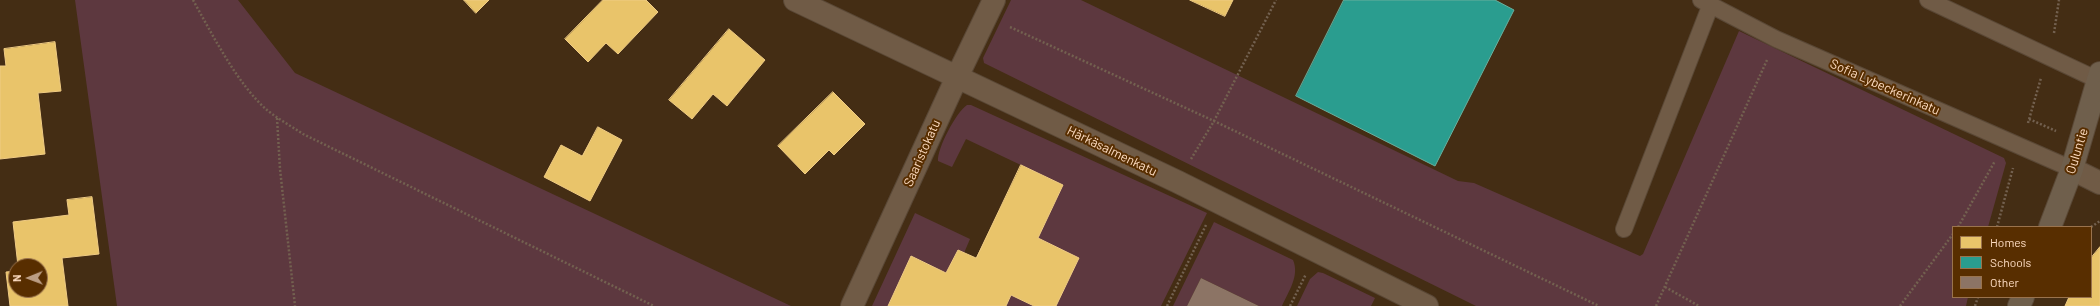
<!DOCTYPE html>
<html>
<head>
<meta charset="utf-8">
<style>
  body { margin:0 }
  #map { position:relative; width:2100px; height:306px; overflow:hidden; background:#442d14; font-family:Barlow,sans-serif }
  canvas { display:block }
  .legend { position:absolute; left:1952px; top:226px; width:140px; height:72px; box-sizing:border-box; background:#582e00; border:1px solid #9a734d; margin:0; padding:5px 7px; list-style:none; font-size:12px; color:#fcdbc0 }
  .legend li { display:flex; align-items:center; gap:8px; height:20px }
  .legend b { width:20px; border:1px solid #9a734d }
  .north { position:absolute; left:8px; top:258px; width:40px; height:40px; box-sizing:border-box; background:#582e00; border:1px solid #9a734d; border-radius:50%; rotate:269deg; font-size:11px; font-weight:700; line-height:16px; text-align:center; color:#fcdbc0 }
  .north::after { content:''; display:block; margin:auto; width:14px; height:18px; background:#bc9e84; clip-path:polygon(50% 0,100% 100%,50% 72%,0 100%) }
</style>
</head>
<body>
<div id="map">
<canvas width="2100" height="306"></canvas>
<ul class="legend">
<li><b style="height:11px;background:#e9c46a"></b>Homes</li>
<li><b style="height:11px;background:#2a9d8f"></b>Schools</li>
<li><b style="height:11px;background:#8c7465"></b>Other</li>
</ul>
<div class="north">N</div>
</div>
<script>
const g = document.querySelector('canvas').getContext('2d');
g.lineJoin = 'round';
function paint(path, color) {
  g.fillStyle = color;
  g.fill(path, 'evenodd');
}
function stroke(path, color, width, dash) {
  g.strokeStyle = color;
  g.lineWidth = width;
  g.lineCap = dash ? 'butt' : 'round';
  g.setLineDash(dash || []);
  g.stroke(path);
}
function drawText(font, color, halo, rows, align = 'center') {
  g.font = font + ' Barlow,sans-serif';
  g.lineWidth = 4;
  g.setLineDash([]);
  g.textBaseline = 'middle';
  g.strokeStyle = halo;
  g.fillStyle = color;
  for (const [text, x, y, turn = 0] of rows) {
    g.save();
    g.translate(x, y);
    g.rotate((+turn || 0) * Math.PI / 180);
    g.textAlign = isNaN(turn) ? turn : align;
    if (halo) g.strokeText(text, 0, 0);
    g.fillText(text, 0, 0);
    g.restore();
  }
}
const green = new Path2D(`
  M75 0H238L295 73 791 306H117Z
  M1011 0H1081L1458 181 1474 183 1640 256 1643 254 1739 31 2004 158 2006 163 1988 227H1953V297H1968L1966 306H1476L984 63 983 58Z
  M967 105H971L1207 213 1161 306H1056L1038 238 1063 185 966 139 952 167 938 161C937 149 956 112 967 105Z
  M915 213 970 239 964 253 958 250 946 273 911 257 888 306H872Z
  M1214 222 1293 260C1300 276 1288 292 1282 306H1259L1201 278 1187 306H1173Z
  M1318 272 1323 273 1375 298 1371 306H1297L1310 279Z
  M1011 295 1034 306H1006Z`);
const homes = new Path2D(`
  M464 0H489L476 13Z
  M603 0H646L658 12 618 54 606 43 588 62 565 39Z
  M1190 0H1233L1225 16Z
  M729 29 765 60 727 106 713 94 692 119 669 100Z
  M55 42 61 91 38 93 45 154 0 159V66H6L4 49Z
  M833 92 865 124 834 155 829 150 805 174 778 146Z
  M598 127 622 140 590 201 544 177 561 145 582 156Z
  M1021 165 1063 185 1038 238 1079 258 1056 306H1034L1011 295 1006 306H888L911 256 946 273 958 250 976 258Z
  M92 197 99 254 62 258 68 306H10L6 272 16 271V290H40V266H18L13 222 69 215 67 200Z
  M2100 247V306H2065L2069 297H2091V258Z`);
const schools = new Path2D(`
  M1344 0H1495L1514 10 1435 166 1296 96Z`);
const building = new Path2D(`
  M1201 278 1259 306H1187Z`);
const path = new Path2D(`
  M193 0C212 34 238 85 267 110 278 119 291 126 303 134L654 306
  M1010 27 1214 121 1599 306
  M2054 33 2059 0
  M277 118 280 169 295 306
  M2029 119 2056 131
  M2028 123 2041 78
  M1191 159 1214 121 1276 0
  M1958 227 1995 161
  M1997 227 2013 168
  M2091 227 2100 221
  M1665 287 1699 306
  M1167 306 1206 225
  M1290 306 1306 274
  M1656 306 1767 60
  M1900 306 1953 234
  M1975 306 1978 297`);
const lane = new Path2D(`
  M1701 0 1776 39 2072 169
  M1928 0 2098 80
  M1624 229 1711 4`);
const street = new Path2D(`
  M795 0 1178 182 1427 306
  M2072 169 2100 183
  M852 306 957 77 994 0`);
const secondary = new Path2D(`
  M2050 227 2072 169 2100 73
  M2019 306 2023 297`);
const streetNames = [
  ["Sofia Lybeckerinkatu",1885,87,24],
  ["Härkäsalmenkatu",1112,151,26],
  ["Ouluntie",2077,151,-73],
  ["Saaristokatu",922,153,-66]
];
paint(green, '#5d383f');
paint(homes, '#e9c46a');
stroke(homes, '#efcb84', 1);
paint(schools, '#2a9d8f');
stroke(schools, '#69b09e', 1);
paint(building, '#8c7465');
stroke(lane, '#5a4836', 18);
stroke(street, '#5a4836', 24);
stroke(secondary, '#5a4836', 24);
stroke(path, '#736150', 2.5, [2, 2]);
stroke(lane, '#705b46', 16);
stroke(street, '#705b46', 22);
stroke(secondary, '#6f5f4c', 22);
drawText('13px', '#fcdbc0', '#582e00', streetNames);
</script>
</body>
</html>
